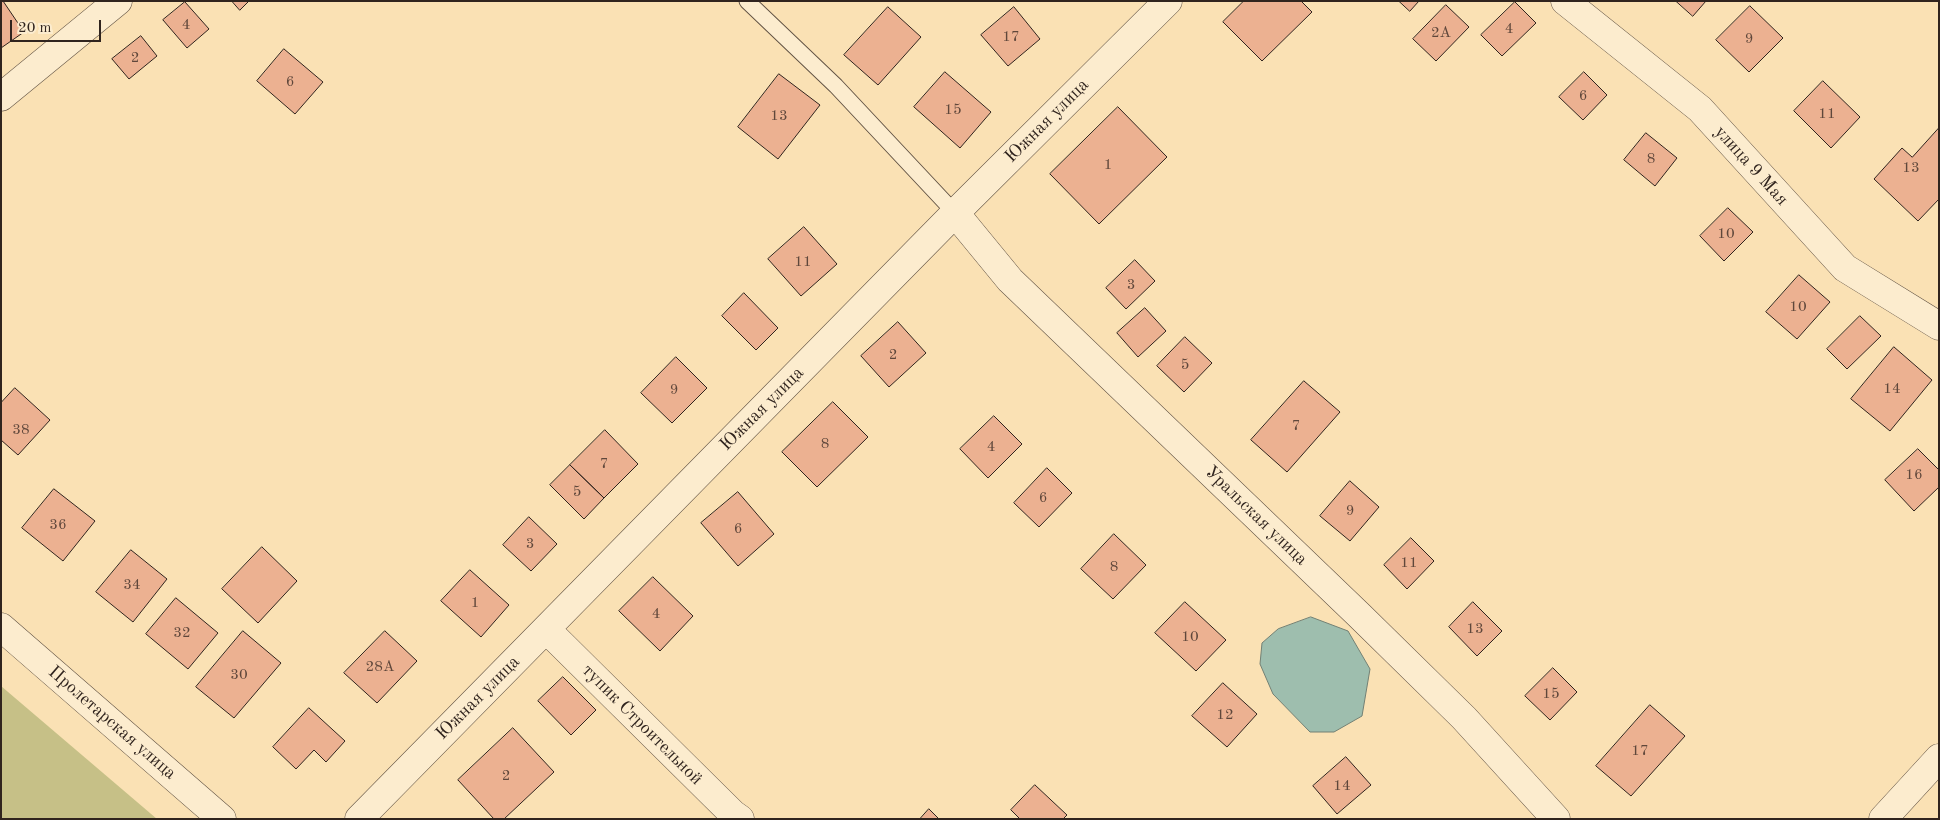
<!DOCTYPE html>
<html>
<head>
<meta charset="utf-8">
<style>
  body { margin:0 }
  #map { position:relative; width:1940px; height:820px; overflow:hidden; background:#fae1b4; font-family:"Old Standard TT",serif }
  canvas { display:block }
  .frame { position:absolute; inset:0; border:2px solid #30241e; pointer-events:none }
  .scale { position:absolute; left:10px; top:20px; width:91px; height:22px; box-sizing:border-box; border:2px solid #30241e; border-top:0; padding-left:6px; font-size:15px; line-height:18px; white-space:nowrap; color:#30241e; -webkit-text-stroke:4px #fcecce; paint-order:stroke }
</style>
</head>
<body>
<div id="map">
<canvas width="1940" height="820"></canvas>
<div class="frame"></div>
<div class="scale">20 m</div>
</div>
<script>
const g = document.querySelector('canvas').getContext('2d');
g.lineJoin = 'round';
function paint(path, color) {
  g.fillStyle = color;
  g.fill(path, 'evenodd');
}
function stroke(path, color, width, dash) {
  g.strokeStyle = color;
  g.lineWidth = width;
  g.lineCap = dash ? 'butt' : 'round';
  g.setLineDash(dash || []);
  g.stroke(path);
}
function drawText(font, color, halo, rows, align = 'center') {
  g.font = font + ' "Old Standard TT",serif';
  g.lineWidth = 4;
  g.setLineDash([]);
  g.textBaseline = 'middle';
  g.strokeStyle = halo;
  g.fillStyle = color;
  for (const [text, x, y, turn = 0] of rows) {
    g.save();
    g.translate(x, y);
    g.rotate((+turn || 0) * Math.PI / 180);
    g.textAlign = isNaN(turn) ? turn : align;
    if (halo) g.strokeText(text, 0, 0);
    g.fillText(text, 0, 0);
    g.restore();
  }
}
const green = new Path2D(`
  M1 686 157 819H1Z`);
const water = new Path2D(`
  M1311 617 1348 631 1370 669 1362 716 1334 732H1310L1273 694 1260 664 1262 643 1278 629Z`);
const building = new Path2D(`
  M1 1H3L24 32 1 48Z
  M232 1H249L240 10Z
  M1244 1H1301L1312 12 1262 61 1223 22Z
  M1399 1H1419L1410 11Z
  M1676 1H1706L1693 16Z
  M185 2 209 29 187 48 163 20Z
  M1515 2 1536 23 1502 56 1481 35Z
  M1446 5 1469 27 1436 61 1413 39Z
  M1750 6 1783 38 1749 72 1716 40Z
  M888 7 921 37 878 85 844 55Z
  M1014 7 1040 39 1008 66 981 35Z
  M141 36 157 56 129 79 112 59Z
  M284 49 323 82 295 114 257 81Z
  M945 72 991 112 960 148 914 107Z
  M1584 72 1607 95 1583 120 1559 97Z
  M779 74 820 105 778 159 738 127Z
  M1823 81 1860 117 1831 148 1794 111Z
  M1118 107 1167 157 1099 224 1050 174Z
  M1939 128V199L1918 221 1874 179 1902 148 1912 157Z
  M1646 133 1677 158 1655 186 1624 160Z
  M1728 208 1753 232 1724 261 1700 236Z
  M804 227 837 264 801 296 768 259Z
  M1135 260 1155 281 1126 309 1106 288Z
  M1799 275 1830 302 1797 339 1766 312Z
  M744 293 778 328 756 350 722 316Z
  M1145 308 1166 331 1138 357 1117 333Z
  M1860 316 1881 336 1847 369 1827 349Z
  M898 322 926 353 889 387 861 356Z
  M1185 337 1212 363 1184 392 1157 366Z
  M1894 347 1932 380 1890 431 1851 399Z
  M676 357 707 388 672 423 641 393Z
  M1304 381 1340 412 1287 472 1251 440Z
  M15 388 50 420 18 455 1 440V403Z
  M833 402 868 437 817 487 782 452Z
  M994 416 1022 444 988 478 960 449Z
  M605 430 638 464 604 498 570 465Z
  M1918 449 1939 470V487L1914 511 1885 480Z
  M570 465 604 498 584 519 550 485Z
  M1047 468 1072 493 1039 527 1014 503Z
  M1350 481 1379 507 1350 541 1320 516Z
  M54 489 95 521 63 561 22 528Z
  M738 492 774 534 738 566 701 523Z
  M529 517 557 544 531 571 503 545Z
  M1114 534 1146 565 1113 599 1081 569Z
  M1411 538 1434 561 1407 589 1384 565Z
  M262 547 297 581 258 623 222 589Z
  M131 550 167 579 133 622 96 592Z
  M470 570 509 605 481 637 441 601Z
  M653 577 693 616 660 651 619 611Z
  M176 598 218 633 188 669 146 634Z
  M1185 602 1226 640 1196 671 1155 633Z
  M1473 602 1502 631 1477 656 1449 627Z
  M243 631 281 663 234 718 196 687Z
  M385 631 417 661 377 703 344 673Z
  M1553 668 1577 692 1550 720 1525 696Z
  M563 677 596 710 571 735 538 701Z
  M1223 683 1257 714 1227 747 1192 716Z
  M1650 705 1685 736 1631 796 1596 766Z
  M309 708 345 741 326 762 314 750 296 769 273 747Z
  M513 728 554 772 504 819H494L458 780Z
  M1346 757 1371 785 1337 814 1313 786Z
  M1035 785 1067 815 1063 819H1020L1011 810Z
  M929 809 939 819H920Z`);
const service = new Path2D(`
  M747 1 836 86 955 213`);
const minor = new Path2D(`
  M1565 1 1700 109 1845 268 1939 326
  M1 97 118 1
  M955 213 1010 280 1360 616 1464 718 1556 819
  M1 627 222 819
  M546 629 733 814 740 819
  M359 819 955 213 1168 1
  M1883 819 1939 758`);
const numberNames = [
  ["4",186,25],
  ["4",1509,29],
  ["2А",1441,33],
  ["17",1011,37],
  ["9",1749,39],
  ["2",135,58],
  ["6",290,82],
  ["6",1583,96],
  ["15",953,110],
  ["11",1827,114],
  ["13",779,116],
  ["8",1651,159],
  ["1",1108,165],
  ["13",1911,168],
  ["10",1726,234],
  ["11",803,262],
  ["3",1131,285],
  ["10",1798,307],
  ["2",893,355],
  ["5",1185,365],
  ["14",1892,389],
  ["9",674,390],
  ["7",1296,426],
  ["38",21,430],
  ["8",825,444],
  ["4",991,447],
  ["7",604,464],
  ["16",1914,475],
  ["5",577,492],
  ["6",1043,498],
  ["9",1350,511],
  ["36",58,525],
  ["6",738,529],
  ["3",530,544],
  ["11",1409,563],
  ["8",1114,567],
  ["34",132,585],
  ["1",475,603],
  ["4",656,614],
  ["13",1475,629],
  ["32",182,633],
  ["10",1190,637],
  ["28А",380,667],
  ["30",239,675],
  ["15",1551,694],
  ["12",1225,715],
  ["17",1640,751],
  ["2",506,776],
  ["14",1342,786]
];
const streetNames = [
  ["Южная улица",1047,121,-45],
  ["улица 9 Мая",1751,166,48],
  ["Южная улица",762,409,-45],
  ["Уральская улица",1256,516,44],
  ["Южная улица",478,698,-45],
  ["Пролетарская улица",112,723,41],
  ["тупик Строительной",642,725,45]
];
paint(green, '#c6c087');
paint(water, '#9ebeae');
stroke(water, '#728074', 1);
paint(building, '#ecb191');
stroke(building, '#30241e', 1);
stroke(service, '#625344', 17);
stroke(minor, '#625344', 29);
stroke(service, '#fcecce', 15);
stroke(minor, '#fcecce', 28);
drawText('15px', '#5f473b', null, numberNames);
drawText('18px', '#30241e', '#fcecce', streetNames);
</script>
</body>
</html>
